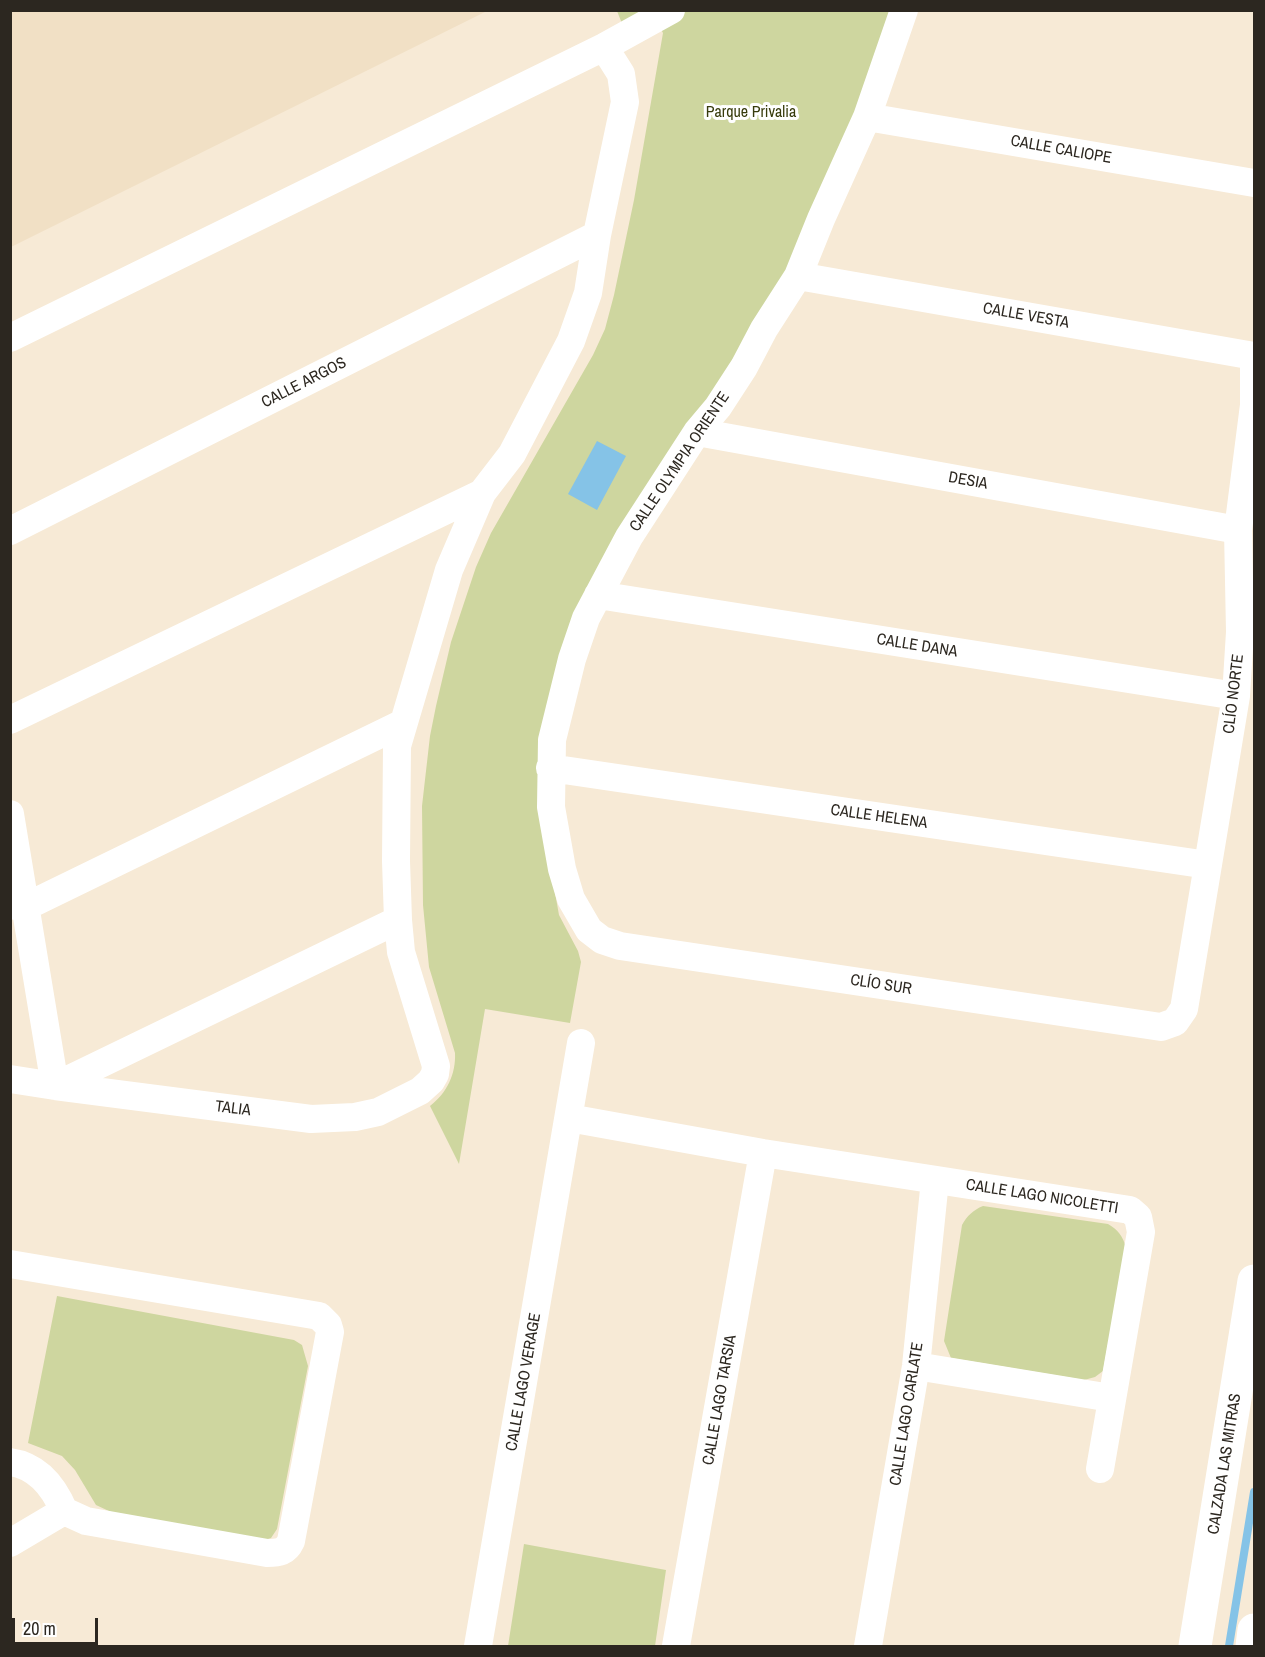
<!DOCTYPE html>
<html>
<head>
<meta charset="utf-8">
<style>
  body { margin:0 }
  #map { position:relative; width:1265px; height:1657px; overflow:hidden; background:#f7ead6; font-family:"Archivo Narrow",sans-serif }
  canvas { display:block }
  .frame { position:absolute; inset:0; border:12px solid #2c2720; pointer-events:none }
  .scale { position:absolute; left:12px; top:1618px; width:86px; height:27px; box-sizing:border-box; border:3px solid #2c2720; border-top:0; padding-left:8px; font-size:18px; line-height:21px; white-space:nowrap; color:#2c2720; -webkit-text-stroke:4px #fff; paint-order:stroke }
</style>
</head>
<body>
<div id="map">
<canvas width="1265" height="1657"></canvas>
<div class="frame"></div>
<div class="scale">20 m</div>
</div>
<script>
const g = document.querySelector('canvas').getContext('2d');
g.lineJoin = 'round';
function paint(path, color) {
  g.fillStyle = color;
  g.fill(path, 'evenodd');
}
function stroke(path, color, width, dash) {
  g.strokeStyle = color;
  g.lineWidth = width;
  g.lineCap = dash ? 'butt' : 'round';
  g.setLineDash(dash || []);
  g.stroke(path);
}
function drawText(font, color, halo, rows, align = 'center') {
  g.font = font + ' "Archivo Narrow",sans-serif';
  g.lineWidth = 6;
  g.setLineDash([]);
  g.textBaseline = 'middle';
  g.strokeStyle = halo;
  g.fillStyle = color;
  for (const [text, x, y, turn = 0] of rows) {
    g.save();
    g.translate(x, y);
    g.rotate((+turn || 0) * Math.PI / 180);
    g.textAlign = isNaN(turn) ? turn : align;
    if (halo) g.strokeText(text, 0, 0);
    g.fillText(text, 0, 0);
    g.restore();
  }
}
const built = new Path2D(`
  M11 10H487V11L11 247Z`);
const green = new Path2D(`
  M617 11H898L795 264 571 646 554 887 559 915 578 951 581 962 570 1023 485 1009 459 1164 430 1106C447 1093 456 1074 455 1053L429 967 423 905 422 806 430 736 436 706 451 642 476 567 491 533 593 355 605 329 614 295 634 200 663 33 654 17 625 31Z
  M983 1206 1108 1224C1118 1230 1123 1236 1126 1248L1103 1371 1095 1377 1084 1380 951 1358 944 1341 962 1225C967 1216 973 1210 983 1206Z
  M57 1296 294 1340 302 1345 308 1366 277 1529 271 1538 261 1541 111 1512 96 1505 75 1470 62 1456 28 1443Z
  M524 1544 666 1570 655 1646H508Z`);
const water = new Path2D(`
  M597 441 626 456 597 510 568 494Z`);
const stream = new Path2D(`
  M1229 1646 1254 1492`);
const street = new Path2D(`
  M904 10 867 117 821 219 798 276 764 329 744 367 718 407 697 432 629 537 586 618 572 659 552 740 551 807 562 869 571 899 589 930 602 940 620 946 1161 1027 1175 1022 1184 1009 1236 696 1240 632 1238 530 1254 405V361
  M867 117 1254 183
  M798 276 1254 356
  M10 338 604 47 671 10
  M697 432 1238 530
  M10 531 597 235
  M598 595 1236 696
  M10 720 482 493
  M550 768 1208 865
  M10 814 55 1086 398 920
  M10 905 25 907 403 723
  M10 1079 55 1086 311 1119 355 1117 378 1112 420 1091 431 1081 435 1074 436 1066 401 952 398 920 396 861 397 746 449 570 482 493 512 454 571 341 588 293 597 235 625 102 621 74 604 47
  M569 1118 763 1153 1130 1210 1138 1217 1141 1232 1100 1469
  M10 1264 319 1316 328 1325 330 1332 291 1541C286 1552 279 1553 267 1553L86 1521 64 1511C54 1487 38 1466 10 1462
  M916 1366 1111 1398
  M10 1543 64 1511
  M478 1646 581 1043
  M676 1646 763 1153
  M868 1646 916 1366 935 1180`);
const secondary = new Path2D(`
  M1195 1646 1254 1281
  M1252 1646 1254 1630`);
const parkNames = [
  ["Parque Privalia",751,113]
];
const streetNames = [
  ["CALLE CALIOPE",1061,150,10],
  ["CALLE VESTA",1026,316,10],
  ["CALLE ARGOS",304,383,-27],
  ["CALLE OLYMPIA ORIENTE",680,462,-56],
  ["DESIA",968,481,10],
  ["CALLE DANA",917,646,9],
  ["CLÍO NORTE",1234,694,-83],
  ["CALLE HELENA",879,817,8],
  ["CLÍO SUR",881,985,9],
  ["TALIA",233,1109,7],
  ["CALLE LAGO NICOLETTI",1042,1197,9],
  ["CALLE LAGO VERAGE",524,1382,-80],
  ["CALLE LAGO TARSIA",720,1400,-80],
  ["CALLE LAGO CARLATE",907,1414,-81],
  ["CALZADA LAS MITRAS",1225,1464,-81]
];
paint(built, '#f1e0c5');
paint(green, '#ced69f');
paint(water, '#85c3e7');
stroke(stream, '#85c3e7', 8);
stroke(street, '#fff', 28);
stroke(secondary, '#fff', 33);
drawText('16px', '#373b0c', '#fff', parkNames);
drawText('16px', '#2c2720', '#fff', streetNames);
</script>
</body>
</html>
